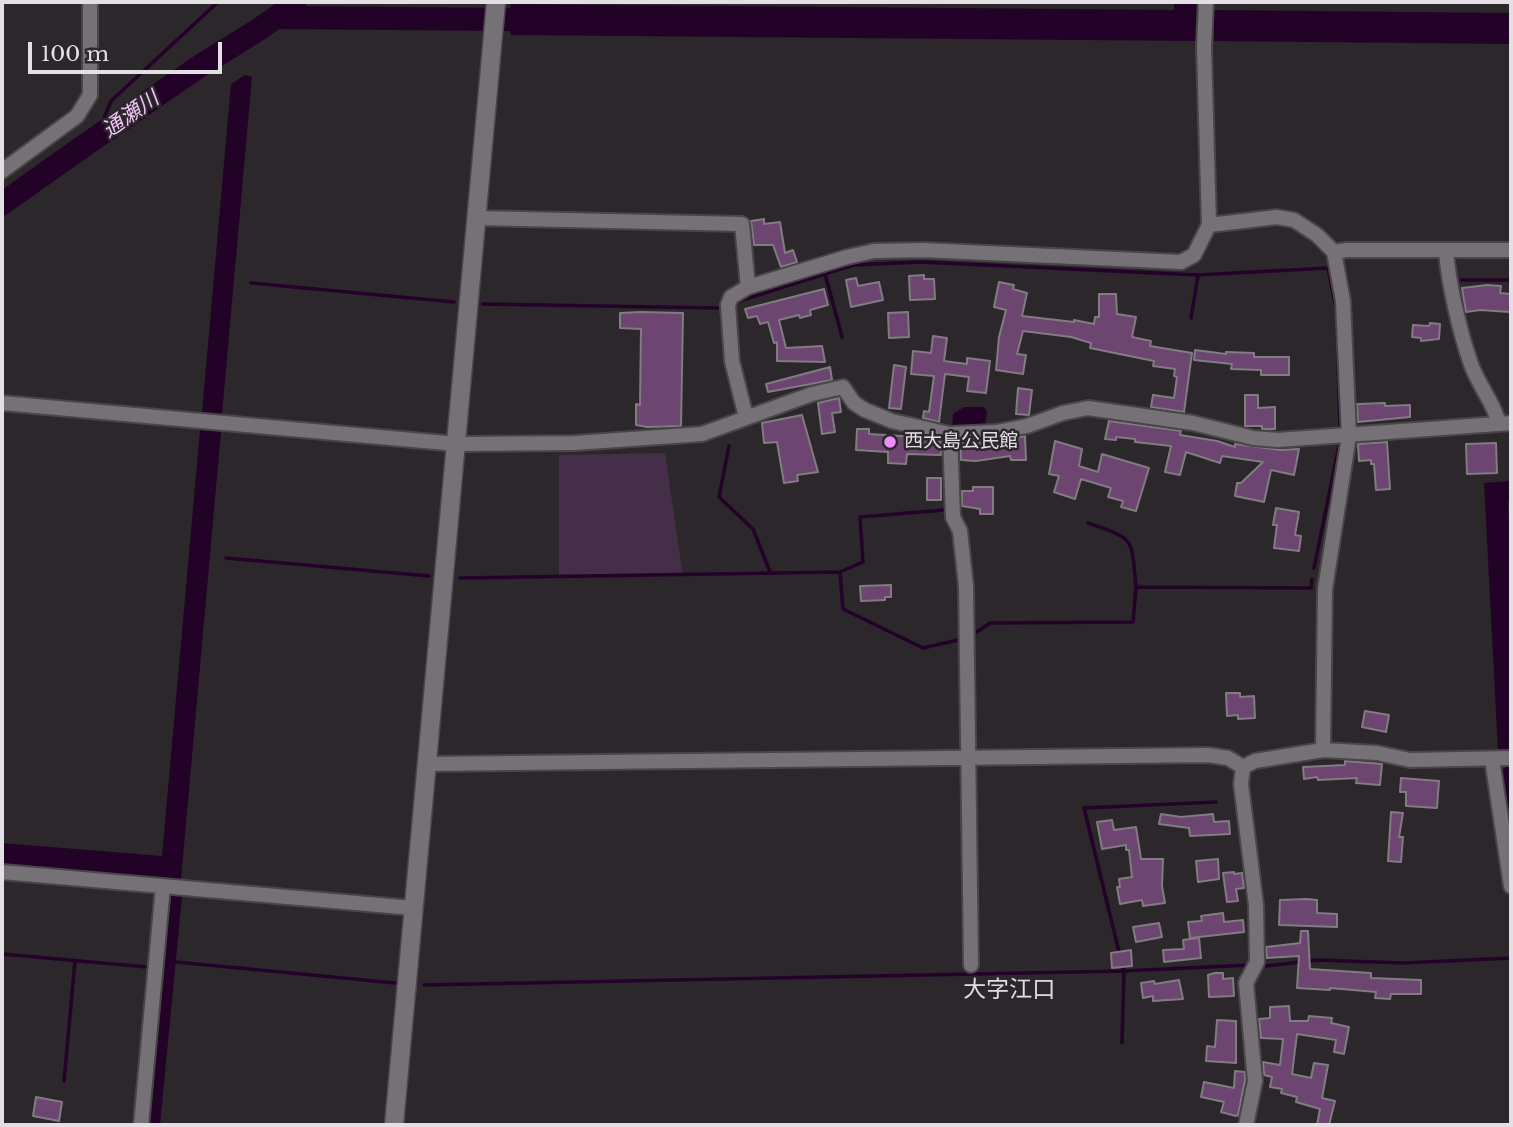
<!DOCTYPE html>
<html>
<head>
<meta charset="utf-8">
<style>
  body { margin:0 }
  #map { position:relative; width:1513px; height:1127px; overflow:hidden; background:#2b272b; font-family:"Libre Baskerville",serif }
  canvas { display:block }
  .frame { position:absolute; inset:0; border:4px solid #e3e0e3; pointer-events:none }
  .scale { position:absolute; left:28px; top:42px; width:194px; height:32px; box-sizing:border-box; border:4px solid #e3e0e3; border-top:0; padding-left:9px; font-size:21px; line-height:24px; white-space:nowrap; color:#e3e0e3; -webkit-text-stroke:5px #2b272b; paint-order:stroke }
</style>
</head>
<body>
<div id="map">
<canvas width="1513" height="1127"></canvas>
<div class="frame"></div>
<div class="scale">100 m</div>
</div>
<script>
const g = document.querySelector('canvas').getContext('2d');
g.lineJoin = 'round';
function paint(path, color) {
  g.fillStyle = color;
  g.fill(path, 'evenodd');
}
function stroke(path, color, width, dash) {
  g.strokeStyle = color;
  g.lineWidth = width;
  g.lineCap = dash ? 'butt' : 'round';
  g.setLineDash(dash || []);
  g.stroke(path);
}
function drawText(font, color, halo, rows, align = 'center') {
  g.font = font + ' "Libre Baskerville","Noto Sans JP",serif';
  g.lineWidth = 5;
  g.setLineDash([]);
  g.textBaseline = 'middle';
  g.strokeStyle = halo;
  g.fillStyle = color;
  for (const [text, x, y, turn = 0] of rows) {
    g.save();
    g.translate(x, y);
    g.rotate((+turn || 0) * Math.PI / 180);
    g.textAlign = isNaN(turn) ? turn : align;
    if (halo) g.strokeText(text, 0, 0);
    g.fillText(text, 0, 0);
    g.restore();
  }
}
const green = new Path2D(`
  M665 453 683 576 559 577V455Z`);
const water = new Path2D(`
  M1174 2H1197L1198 17H1214V10L1511 13V44L1214 41V32H1198L1197 41 511 35 510 31H507L272 29 304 6 510 8 511 4 1174 10Z
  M245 75 252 77 222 414 202 412 231 84Z
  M964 407H984L987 412 985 424 952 426 953 414Z
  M200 430 221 432 181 879 2 864V843L162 856Z
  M1511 481V501L1508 502 1511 564V849L1499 770 1505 768 1504 751H1498L1484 483Z
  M171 895 182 896 160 1125H150Z`);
const stream = new Path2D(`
  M276 18H291
  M97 136 111 101 218 2
  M825 274 842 337
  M1461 280H1511
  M251 283 454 302
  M736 302 853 265 920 262 1198 275 1328 268 1337 313
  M483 304 718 308
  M1191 318 1198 275
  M1337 325 1340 427
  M729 446 719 497 753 529 770 572
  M1088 523C1136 540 1131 536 1136 587L1311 588 1312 579
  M226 558 429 576
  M1314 568 1339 446
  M840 572 863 562 860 517 944 510
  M460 578 840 572 843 609 923 648 958 640
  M977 632 990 623 1133 622 1136 587
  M2 954 147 967
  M1120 956 1084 808 1216 802
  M176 962 395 983
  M1266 966 1317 960 1404 963 1511 958
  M424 985 1124 971 1122 963
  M1122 1043 1124 971 1250 965
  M64 1081 75 961`);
const river = new Path2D(`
  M2 204C66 158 131 113 197 68 230 46 266 28 295 2`);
const building = new Path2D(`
  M764 219V224L780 222 785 253 793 250 797 262 781 267 773 245H754L751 221Z
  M924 275V279H934L935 299 910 300 909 276Z
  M856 278 858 286 879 282 883 300 851 307 846 280Z
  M999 282 1014 285 1013 289 1027 293 1022 316 1074 322V320L1094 324 1095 317H1099V294H1116L1117 314 1136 317 1132 337 1151 341 1150 346 1192 353 1184 412 1151 407 1153 395 1174 398 1177 377 1174 376 1175 369 1153 366 1154 361 1090 348 1091 343 1071 337 1023 331 1017 354 1026 355 1023 374 996 370 999 337 1006 310 994 307Z
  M1487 285 1501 286 1500 293 1511 294 1510 312 1480 310 1466 312 1462 288Z
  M824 289 828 305 810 310 811 315 800 318 799 315 779 320 786 348 822 346 825 362 777 361V342L774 343 768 322 760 324 757 316 748 318 745 309Z
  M641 312 683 313 681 426 647 427 636 425V404L640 405 641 329 620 328V313Z
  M908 312 909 337 889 338 888 313Z
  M1430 323 1440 324 1439 339 1421 341V338L1412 337 1413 325 1429 326Z
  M933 336 947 338 944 361 967 364V358L990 361 986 393 967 391 969 377 945 374 939 422 923 418 924 411 929 412 934 376 911 374 913 351 931 353Z
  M1195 350 1226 354V352L1254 353V357H1289V375H1261V370L1231 369 1232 364 1194 360Z
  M894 365 906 367 901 409 889 408Z
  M830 367 832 380 768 392 766 384Z
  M1018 388 1032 390 1029 415 1016 414Z
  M1245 395H1258V408L1275 407V429H1262V426H1245Z
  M839 398 841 412 832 413 835 432 822 434 818 403Z
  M1385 403V406L1410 405V417L1358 422 1357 404Z
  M802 415 818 472 797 475 798 481 784 483 777 442 764 443 762 423Z
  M1109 421 1181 431 1180 435 1217 441 1235 447V444L1281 450 1299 449 1294 475 1271 470 1264 502 1235 496 1237 483H1241L1263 462 1222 456 1220 463 1186 452 1180 475 1165 472 1171 446 1135 442V439L1116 437V440L1105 439Z
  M857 429H869V434L919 437 941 442V455L907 454 906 464 888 463V452L856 450Z
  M1025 436 1026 460H1011L1010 456 976 461 961 460 960 443 997 442Z
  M1055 441 1082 449 1079 466 1098 472 1102 454 1149 468 1136 511 1121 507 1123 501 1108 497 1111 488 1081 479 1075 499 1054 492 1059 476 1049 474Z
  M1387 442 1390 489 1376 490 1374 464H1371V460L1359 461 1358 444Z
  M1496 443 1497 473 1467 474 1466 444Z
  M927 478H941V500H927Z
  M973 487H993V514H980V509L962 506V491H973Z
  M1276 508 1299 512 1295 535 1301 536 1299 551 1274 548 1277 525H1273Z
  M891 585V597H885V600L861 601 860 586Z
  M1226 693H1240V697L1254 696 1255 718 1238 719V715L1227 716Z
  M1365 711 1389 715 1386 732 1362 727Z
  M1345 761 1382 764 1380 785 1356 783 1357 778 1318 780 1317 777 1304 779 1303 767 1345 765Z
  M1401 778 1439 781 1437 808 1406 806V792H1400Z
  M1391 812 1403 813 1399 837H1403L1401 862 1388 861Z
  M1161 814 1181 817 1213 814 1214 822 1229 821 1230 834 1190 836 1189 828 1159 824Z
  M1112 820 1114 830 1136 827 1141 859H1163L1162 886 1165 903 1143 906 1142 900 1120 904 1117 887H1120L1119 879 1132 877 1129 850H1126V845L1102 849 1097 822Z
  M1218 859 1219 879 1198 882 1196 861Z
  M1234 872V874L1242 873 1244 888 1236 889 1238 901 1227 902 1223 873Z
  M1307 899 1317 900V913L1337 914V927L1279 925 1280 900Z
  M1223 913 1224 922 1243 920 1244 932 1190 938 1188 922 1202 921 1201 916Z
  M1159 923 1162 937 1136 942 1133 927Z
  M1301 931H1308L1310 969 1371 973V978L1421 980V994H1391L1390 999 1375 998 1376 992 1330 988V990L1297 988 1299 956 1267 958 1266 947 1300 943Z
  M1199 938 1201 958 1164 962 1163 950 1184 949 1183 940Z
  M1131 950 1132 966 1112 968 1111 953Z
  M1215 973H1223V979L1233 978 1234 996 1209 997 1208 975Z
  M1179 980 1183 999 1153 1001V996L1143 998 1141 983 1154 981 1155 984Z
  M1289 1006 1290 1021H1308L1309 1016 1332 1018 1331 1023 1349 1027 1344 1054 1334 1052 1336 1040 1297 1034 1292 1074 1311 1078 1314 1063 1328 1065 1322 1098 1335 1101 1329 1125H1317L1320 1109 1296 1102 1297 1097 1281 1093 1282 1089 1270 1087 1272 1077 1264 1075 1263 1062 1280 1065 1283 1039 1261 1038 1259 1019 1270 1018V1007Z
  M1217 1020 1236 1021V1063L1206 1061 1207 1046 1215 1047Z
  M1235 1071 1245 1072V1080L1238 1115 1236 1116 1221 1112 1224 1102 1201 1097 1204 1082 1234 1088Z
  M36 1097 62 1102 59 1121 33 1116Z`);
const minor = new Path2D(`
  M2 171 77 116 90 95V2
  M477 218 742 224 748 287
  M1209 225 1277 217 1294 220 1317 235 1334 252 1343 301 1349 436 1325 589 1323 750
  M1446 250C1448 282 1460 333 1471 364 1478 385 1494 402 1499 424
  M1334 252 1347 250H1511
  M2 403 457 444 575 443 702 434 812 394 843 387 854 403 865 410 892 421 950 434 996 432 1027 426 1063 413 1088 408 1193 423 1253 438 1278 440 1511 423
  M746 417 732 361 728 305 731 297 748 287 847 257 874 251 923 250 1181 262 1194 255 1209 225 1204 47 1206 2
  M950 434 953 517 960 531 966 586 971 965
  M1492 759 1511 886
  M426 764 1208 755 1228 758 1243 767
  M1243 767 1241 784 1256 905 1257 962 1246 983 1255 1081 1246 1125
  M1243 767 1255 761 1323 750 1377 753 1410 760 1511 758
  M2 872 413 908
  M141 1125 163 886`);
const tertiary = new Path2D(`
  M394 1125 496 2`);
const markers = [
  [890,442,7,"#ee8cf8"]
];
const poiNames = [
  ["西大島公民館",904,442]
];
const waterNames = [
  ["通瀬川",131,115,-35]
];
const quarterNames = [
  ["大字江口",1009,991]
];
paint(green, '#452e47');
paint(water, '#230227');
stroke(stream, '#230227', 3.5);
stroke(river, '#230227', 23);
paint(building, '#6c4570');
stroke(building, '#817c81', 2);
stroke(minor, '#494549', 18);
stroke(tertiary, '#494549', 21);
stroke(minor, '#757176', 14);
stroke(tertiary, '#757176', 18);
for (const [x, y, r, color] of markers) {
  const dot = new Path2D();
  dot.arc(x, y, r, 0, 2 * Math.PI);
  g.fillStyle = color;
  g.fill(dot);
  stroke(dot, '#2b272b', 2.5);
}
drawText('19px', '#e3e0e3', '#2b272b', poiNames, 'left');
drawText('italic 21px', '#f4c3f9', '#2b272b', waterNames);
drawText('23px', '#e3dde3', '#2b272b', quarterNames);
</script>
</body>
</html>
